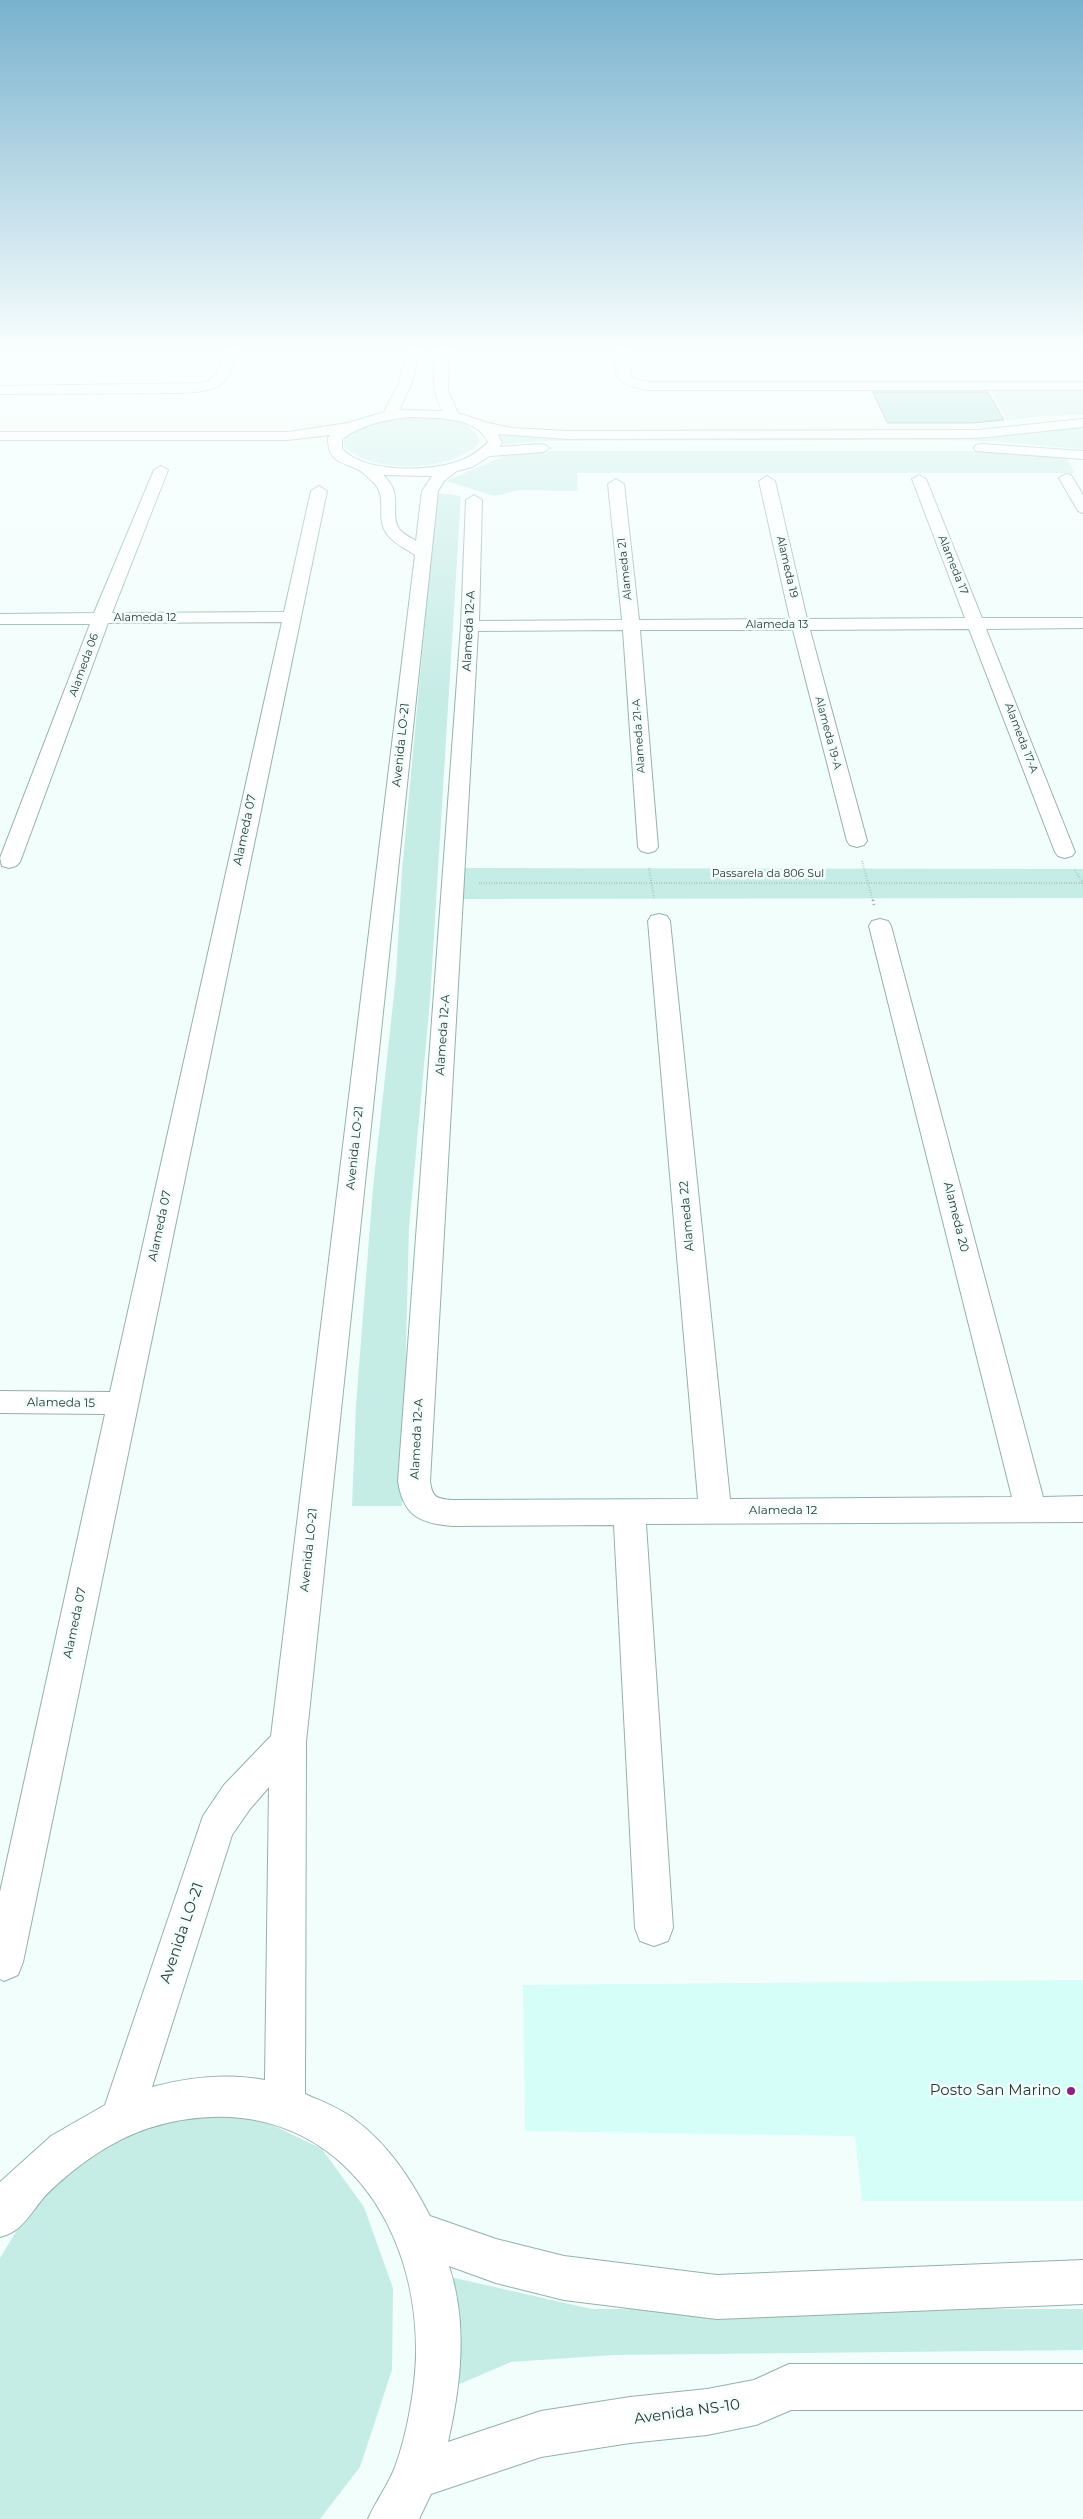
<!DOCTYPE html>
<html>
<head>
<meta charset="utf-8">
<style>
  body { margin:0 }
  canvas { display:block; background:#f2fefc }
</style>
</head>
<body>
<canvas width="1083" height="2519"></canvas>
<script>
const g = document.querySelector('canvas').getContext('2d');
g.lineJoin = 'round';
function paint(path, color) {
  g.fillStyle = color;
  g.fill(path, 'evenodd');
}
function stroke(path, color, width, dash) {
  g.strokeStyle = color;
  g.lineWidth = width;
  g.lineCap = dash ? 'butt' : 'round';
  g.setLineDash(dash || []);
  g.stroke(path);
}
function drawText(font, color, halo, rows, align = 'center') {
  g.font = font + ' Montserrat,sans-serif';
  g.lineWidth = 5;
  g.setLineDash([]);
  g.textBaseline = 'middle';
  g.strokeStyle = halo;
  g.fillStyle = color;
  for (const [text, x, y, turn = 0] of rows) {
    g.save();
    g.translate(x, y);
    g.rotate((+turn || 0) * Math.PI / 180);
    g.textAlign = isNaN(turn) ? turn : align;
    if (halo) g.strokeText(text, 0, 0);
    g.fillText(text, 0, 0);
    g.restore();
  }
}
const built = new Path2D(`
  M1083 1980V2201H862L855 2136 525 2131 523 1985Z`);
const green = new Path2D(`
  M989 388H1083V415L1042 416 1007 421Z
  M411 416C435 417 471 414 480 442 453 473 370 475 343 445L346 434 358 426Z
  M1083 426V449L989 441 934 440 544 441 497 445V432L968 436Z
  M547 451H974L1067 458 1075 473H577L578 491 520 490 494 496 446 481 505 456Z
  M437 493 461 496 430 1000 409 1228 402 1506H352L356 1405 373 1188 396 976 402 871Z
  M460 868 1083 869V898L458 899Z
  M224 2113 264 2121 322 2149 364 2207 393 2288 392 2370 360 2467 320 2519H0V2258L32 2205 84 2159 134 2128Z
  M450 2277 592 2309H1083V2350L613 2355 511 2362 448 2389Z`);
const building = new Path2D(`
  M873 392H988L1004 420 972 423H888Z`);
const pathFar1 = new Path2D(`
  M862 861 873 901
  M649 868 654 898
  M1075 870 1083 884
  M479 883H1083`);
const path = new Path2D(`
  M873 900 874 905`);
const minor = new Path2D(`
  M228 348H240C227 386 224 390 183 393L0 394V386L205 383 216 375Z
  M614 348H626L631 376 634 379 648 382H1083V390H648C616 383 615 381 614 348Z
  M161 466 168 470 112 613 284 612 311 491 319 486 327 491 23 1962 18 1975 4 1981 0 1979V1892L105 1414 0 1413V1391L110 1392 282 622 108 623 20 862 16 866 9 868 2 866 0 858 90 624H0V614L94 613 154 470Z
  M1066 474 1071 475 1083 495V513L1078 511 1059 478Z
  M919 475 926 479 982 618H1083V628L986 629 1075 852 1072 856 1065 858 1058 856 1055 852 969 629 810 630 867 841 864 845 857 847 850 845 847 841 793 630H640L658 847 655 851 648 853 641 851 638 847 623 630 478 631 430 1481C432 1497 436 1499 452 1500L698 1499 648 921 651 916 659 914 667 916 670 921 730 1499 1012 1497 869 926 872 921 880 919 888 921 891 926 1043 1497 1083 1496V1522L646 1524 673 1928 668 1941 654 1946 640 1941 635 1928 614 1525 452 1526C419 1523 403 1515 398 1481L461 626 466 500 474 495 482 500 479 621 622 620 608 484 616 479 624 484 639 620 790 619 759 481 767 476 775 481 807 619 965 618 912 479Z`);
const tertiary = new Path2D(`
  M408 348H420L412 383 399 410 443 411C430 392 434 369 437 348H449L448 391 458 413 488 423 512 428 568 431 977 430 1083 419V427L977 438 568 439 498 434 502 443 499 447 543 444 550 448 543 452 490 456 472 467 457 471 444 481 438 491 306 1742 305 2094C321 2101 340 2108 354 2119 388 2144 411 2179 430 2216L496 2239 564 2256 717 2275 1083 2260V2304L717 2319 564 2300 496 2283 449 2266C468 2323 461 2385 448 2442L541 2411 630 2397 707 2389 754 2380 789 2364H1083V2410H791L756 2425 707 2435 630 2443 541 2457 431 2494 419 2519H368C376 2501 388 2485 395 2467 407 2435 415 2389 416 2356 419 2202 310 2078 149 2128 110 2141 74 2167 45 2196 36 2206 25 2225 14 2231 10 2234 4 2236 0 2237V2182L51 2136 105 2105 203 1816 224 1785 271 1736 415 555C406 549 393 543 387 534 375 519 388 497 374 483 370 479 364 473 359 470 341 461 328 463 328 438L330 435 288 440H0V432H288L348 423 384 412 399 383ZM410 417C435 418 476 416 488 442 480 450 472 456 462 460 433 472 366 474 342 449V439C363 424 385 420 410 417ZM383 475 432 476 422 491 416 541C411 538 404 534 400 530 388 515 405 494 383 475ZM269 1787 265 2080C227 2073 189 2077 152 2087L232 1835 250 1809Z
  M981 444 1083 451V459L976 451 974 448 976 445Z`);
const markers = [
  [1071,2091,5,"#902080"]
];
const farStreetnames = [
  ["Alameda 17",953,565,68],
  ["Alameda 19",787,567,77],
  ["Alameda 21",625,569,-96],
  ["Alameda 12",145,618],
  ["Alameda 13",777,625],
  ["Alameda 06",84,665,-70],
  ["Alameda 19-A",828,733,75],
  ["Alameda 21-A",639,736,-94],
  ["Alameda 17-A",1021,738,69],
  ["Passarela da 806 Sul",768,874]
];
const streetNames = [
  ["Alameda 12-A",469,631,-87],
  ["Avenida LO-21",401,745,-84],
  ["Alameda 07",245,830,-78],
  ["Alameda 12-A",443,1035,-86],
  ["Avenida LO-21",355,1148,-84],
  ["Alameda 22",687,1216,-95],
  ["Alameda 20",956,1217,76],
  ["Alameda 07",160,1226,-78],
  ["Alameda 15",61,1403,1],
  ["Alameda 12-A",417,1439,-87],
  ["Alameda 12",783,1510],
  ["Avenida LO-21",309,1550,-84],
  ["Alameda 07",75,1623,-78]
];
const nearStreetnames = [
  ["Avenida LO-21",182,1933,-71],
  ["Avenida NS-10",687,2412,-8]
];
const nearPoinames = [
  ["Posto San Marino",1061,2091]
];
paint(built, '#d4fef7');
paint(green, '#c6ece6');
paint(building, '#9ad8cf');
stroke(building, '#698682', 1);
stroke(minor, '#93b1ac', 2);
stroke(tertiary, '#93b1ac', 2);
stroke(pathFar1, '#9eaaa8', 2, [0.5, 2]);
stroke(path, '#9eaaa8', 3, [1, 3]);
paint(minor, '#fff');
paint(tertiary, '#fff');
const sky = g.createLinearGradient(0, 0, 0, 700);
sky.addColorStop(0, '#79b2ce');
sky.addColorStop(0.5, '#f9fffe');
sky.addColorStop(1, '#f9fffe00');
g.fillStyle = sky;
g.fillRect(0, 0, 1083, 700);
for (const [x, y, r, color] of markers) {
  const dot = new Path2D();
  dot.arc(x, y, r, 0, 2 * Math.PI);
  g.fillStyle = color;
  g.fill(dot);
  stroke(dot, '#f2fefc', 2);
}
drawText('11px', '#2b3836', '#f2fefc', farStreetnames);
drawText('12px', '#2b3836', '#f2fefc', streetNames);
drawText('15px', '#2b3836', '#f2fefc', nearStreetnames);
drawText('15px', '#2b3836', '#f2fefc', nearPoinames, 'right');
</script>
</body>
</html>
